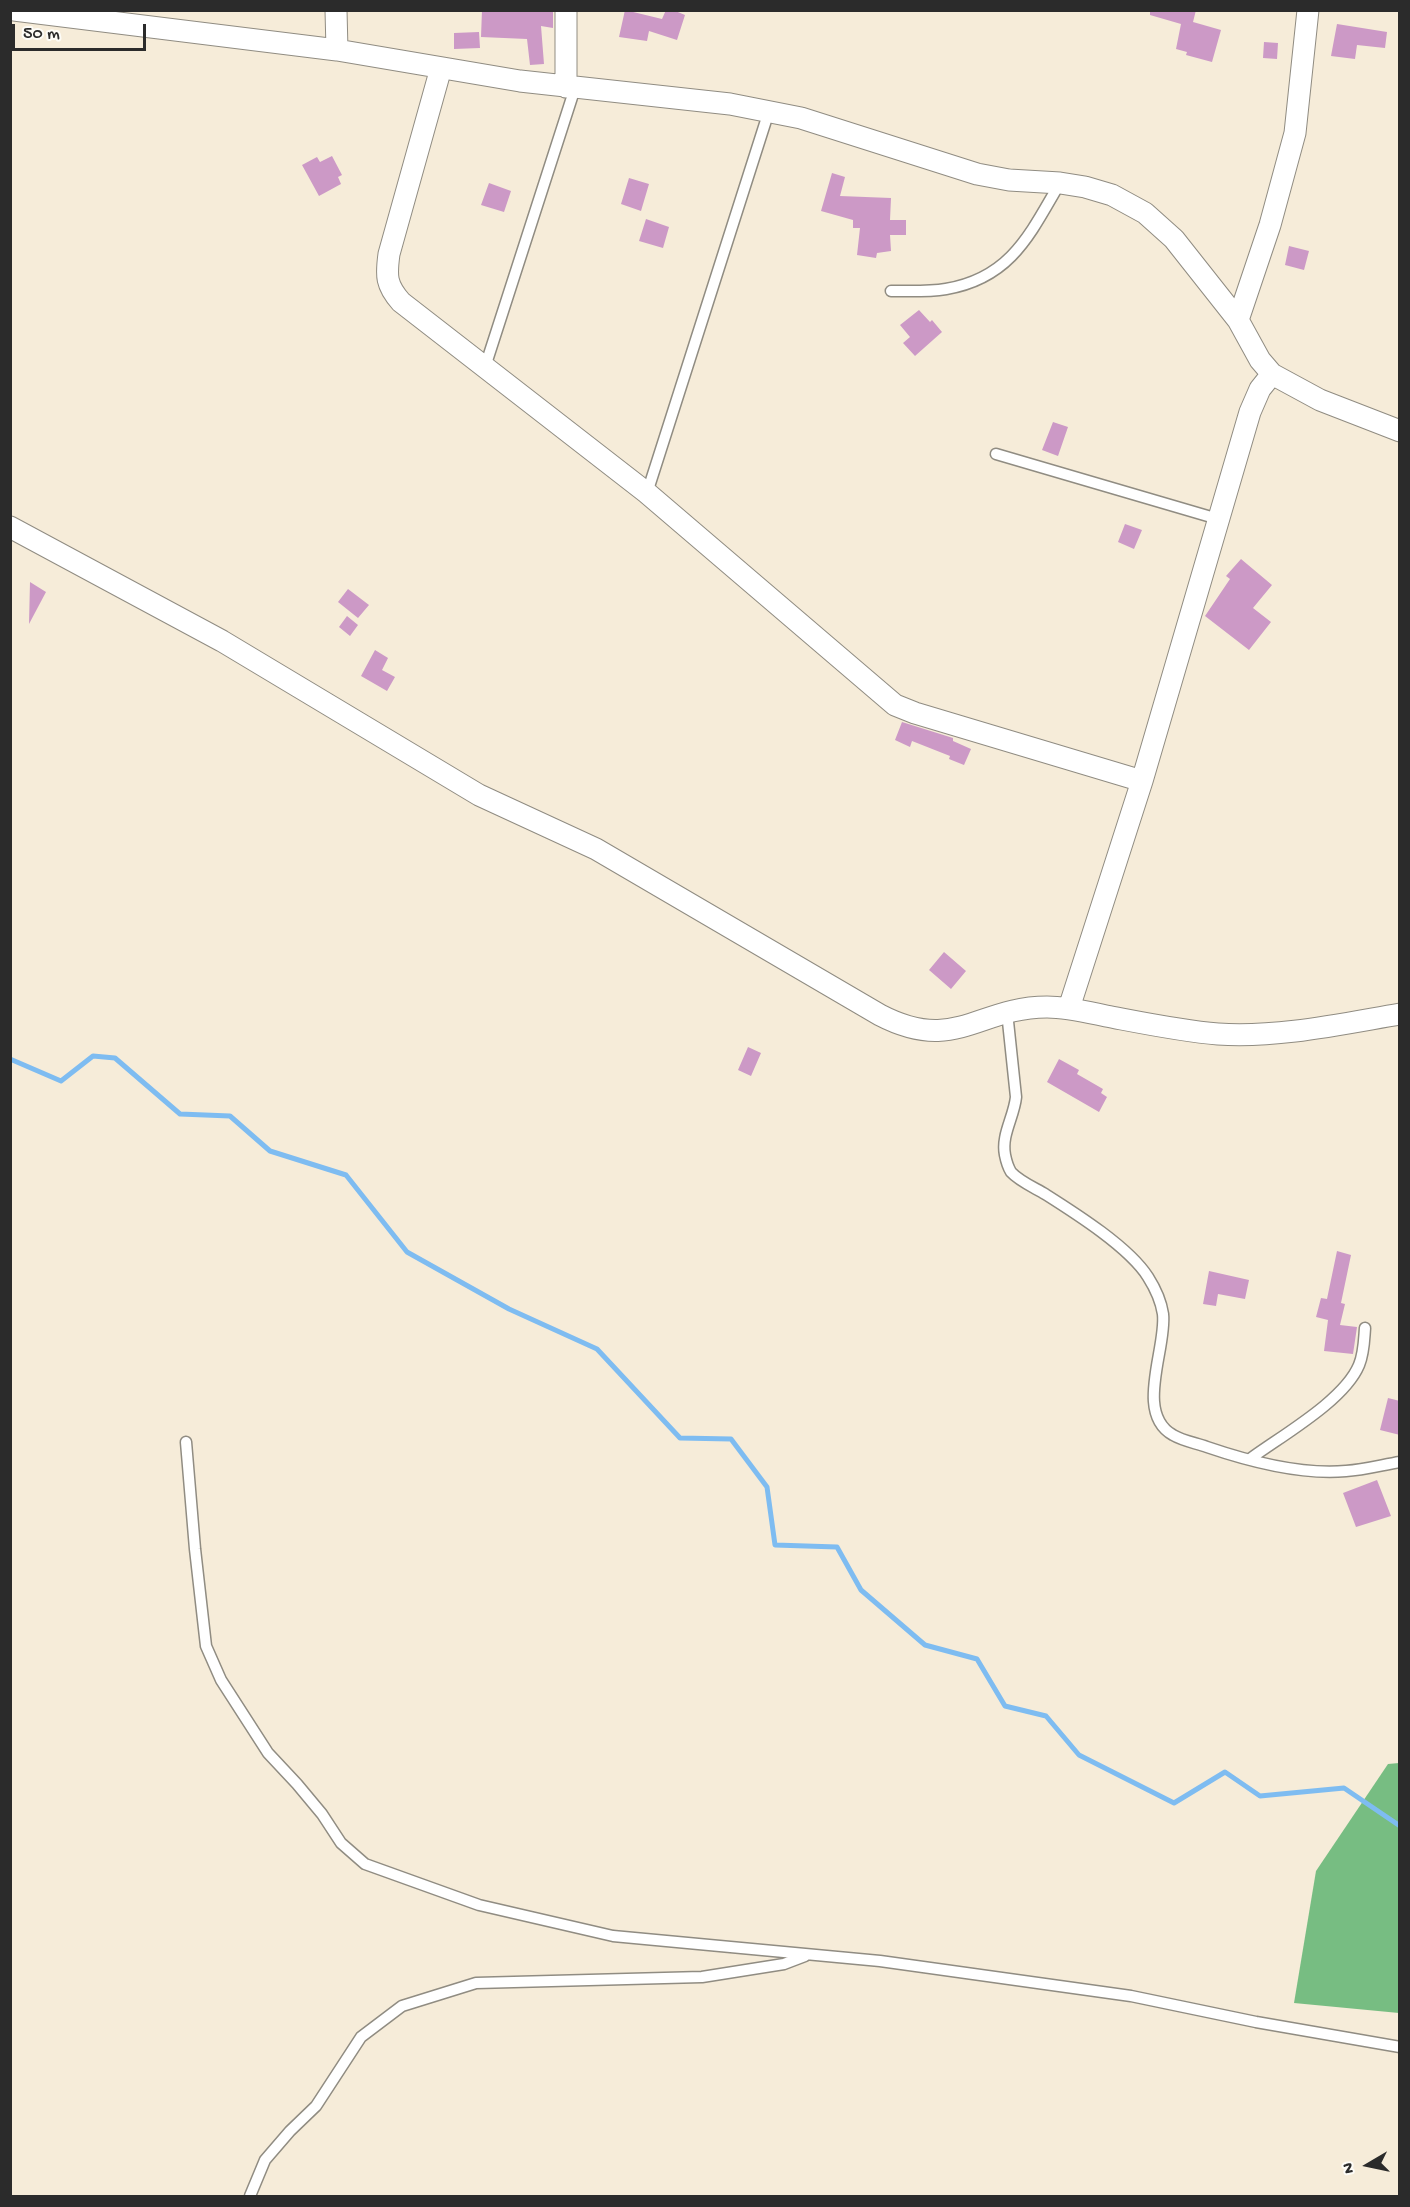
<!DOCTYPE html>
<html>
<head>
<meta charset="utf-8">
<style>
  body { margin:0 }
  #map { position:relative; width:1410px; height:2207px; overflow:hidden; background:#f6ecd9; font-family:"Gochi Hand",sans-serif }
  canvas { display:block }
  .frame { position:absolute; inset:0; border:12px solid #2b2b2b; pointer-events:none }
  .north { position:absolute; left:1338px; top:2135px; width:60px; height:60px; -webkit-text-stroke:4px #fdfcf7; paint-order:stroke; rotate:261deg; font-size:16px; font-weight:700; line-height:24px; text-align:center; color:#2b2b2b }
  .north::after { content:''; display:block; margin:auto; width:21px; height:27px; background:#2b2b2b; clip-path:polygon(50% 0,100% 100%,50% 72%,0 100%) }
  .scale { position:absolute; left:12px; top:24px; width:134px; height:27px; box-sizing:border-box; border:3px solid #2b2b2b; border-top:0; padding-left:8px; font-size:18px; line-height:21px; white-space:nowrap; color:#2b2b2b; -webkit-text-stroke:4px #fdfcf7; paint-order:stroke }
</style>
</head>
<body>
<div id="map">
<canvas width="1410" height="2207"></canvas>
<div class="frame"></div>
<div class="north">N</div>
<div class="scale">50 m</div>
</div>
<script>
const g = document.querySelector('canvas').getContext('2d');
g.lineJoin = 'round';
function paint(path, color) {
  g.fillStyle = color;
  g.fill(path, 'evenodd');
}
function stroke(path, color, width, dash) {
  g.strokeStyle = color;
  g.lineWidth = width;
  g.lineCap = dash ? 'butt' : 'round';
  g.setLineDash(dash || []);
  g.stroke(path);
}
const forest = new Path2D(`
  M1399 1763V2013L1294 2003 1316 1871 1388 1764Z`);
const stream = new Path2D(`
  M10 1059 61 1081 93 1056 115 1058 180 1114 230 1116 270 1151 346 1175 407 1252 509 1309 597 1349 680 1438 731 1439 767 1487 775 1545 837 1547 861 1590 925 1645 977 1659 1005 1706 1046 1716 1079 1755 1174 1803 1225 1772 1260 1796 1344 1788 1400 1826`);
const building = new Path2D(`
  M482 10 553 12V28L541 26 544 64 530 65 527 39 481 37Z
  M625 10 662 19 666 10H673L685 15 677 40 649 31 647 41 619 37Z
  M1150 10H1196L1193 22 1221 30 1212 62 1186 55 1187 52 1176 49 1181 24 1150 15Z
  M1337 24 1387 32 1385 48 1357 45 1355 59 1331 56Z
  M479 32 480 48 454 49V33Z
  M1264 42 1278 43 1277 59 1263 58Z
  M332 156 342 175 338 177 341 184 319 196 302 165 317 157 320 162Z
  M832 173 845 177 840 196 891 198 890 220H906V235H890L891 251 877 253 876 258 857 255 860 228H853V220L821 211Z
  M629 178 649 184 641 211 621 204Z
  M489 183 511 191 504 212 481 205Z
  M646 219 669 227 663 248 639 241Z
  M1289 246 1309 251 1304 270 1285 265Z
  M919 310 930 322 932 320 942 332 915 356 903 343 910 337 900 325Z
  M1053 422 1068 427 1058 456 1042 450Z
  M1125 524 1142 530 1134 549 1118 542Z
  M1241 559 1272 585 1253 608 1271 622 1249 650 1205 616 1230 579 1226 576Z
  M30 582 46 592 29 624Z
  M348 589 369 605 358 618 338 602Z
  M347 616 358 625 350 636 339 627Z
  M375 650 388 658 382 670 395 677 387 691 361 676Z
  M902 722 953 738V741L971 749 964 765 949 759 950 756 912 741 910 747 895 740Z
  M944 952 966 971 951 989 929 970Z
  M748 1047 761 1053 751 1076 738 1070Z
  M1059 1059 1079 1070 1077 1074 1103 1089 1101 1093 1107 1097 1099 1112 1047 1082Z
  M1337 1251 1351 1255 1341 1303 1345 1304 1340 1325 1357 1327 1353 1354 1324 1351 1328 1320 1316 1317 1321 1298 1327 1299Z
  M1209 1271 1249 1280 1245 1299 1218 1294 1216 1306 1203 1304Z
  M1388 1398 1400 1401V1435L1380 1430Z
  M1377 1480 1391 1516 1356 1527 1343 1493Z`);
const lane = new Path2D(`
  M891 291C909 291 928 292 946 289 1011 278 1030 234 1060 183
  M485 367 575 88
  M996 454 1218 519
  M647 493 769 111
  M1007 1012 1016 1097C1014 1117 1001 1135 1005 1155 1006 1160 1008 1167 1011 1172 1019 1181 1035 1188 1045 1194 1075 1213 1129 1247 1148 1277 1155 1288 1161 1301 1163 1314 1167 1348 1134 1413 1173 1435 1183 1441 1196 1443 1207 1447 1248 1461 1302 1475 1346 1471 1364 1470 1382 1465 1400 1462
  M186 1442 195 1549 206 1646 221 1680 268 1753 297 1784 322 1814 341 1843 365 1864 479 1905 613 1936 880 1961 1131 1996 1256 2022 1400 2047
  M1250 1459C1281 1436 1344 1401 1359 1365 1364 1353 1364 1341 1365 1328
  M250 2196 265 2160 290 2131 316 2106 361 2037 402 2006 476 1983 702 1977 784 1964 805 1956`);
const street = new Path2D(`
  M14 10 337 50 520 81 730 104 801 118 977 174 1009 180 1060 183 1085 187 1112 195 1145 213 1174 239 1238 320 1260 360 1272 374 1320 400 1400 431
  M336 10 337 50
  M566 10V87
  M441 68 389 254C386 276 386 285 401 302L647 493 895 705 915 713 1142 781
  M1238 320 1270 225 1295 133 1308 10
  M10 527 222 641 479 795 596 849 880 1015C955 1054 978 1007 1047 1007 1067 1007 1087 1012 1106 1016 1143 1023 1181 1031 1218 1034 1278 1038 1341 1024 1400 1014
  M1069 1008 1142 781 1250 412 1260 389 1272 374`);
paint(forest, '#77bd82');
stroke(stream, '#7ebcf1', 5);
paint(building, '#cc99c6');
stroke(lane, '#908c82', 13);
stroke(street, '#908c82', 23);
stroke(lane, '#fff', 10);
stroke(street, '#fff', 21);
</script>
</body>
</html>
